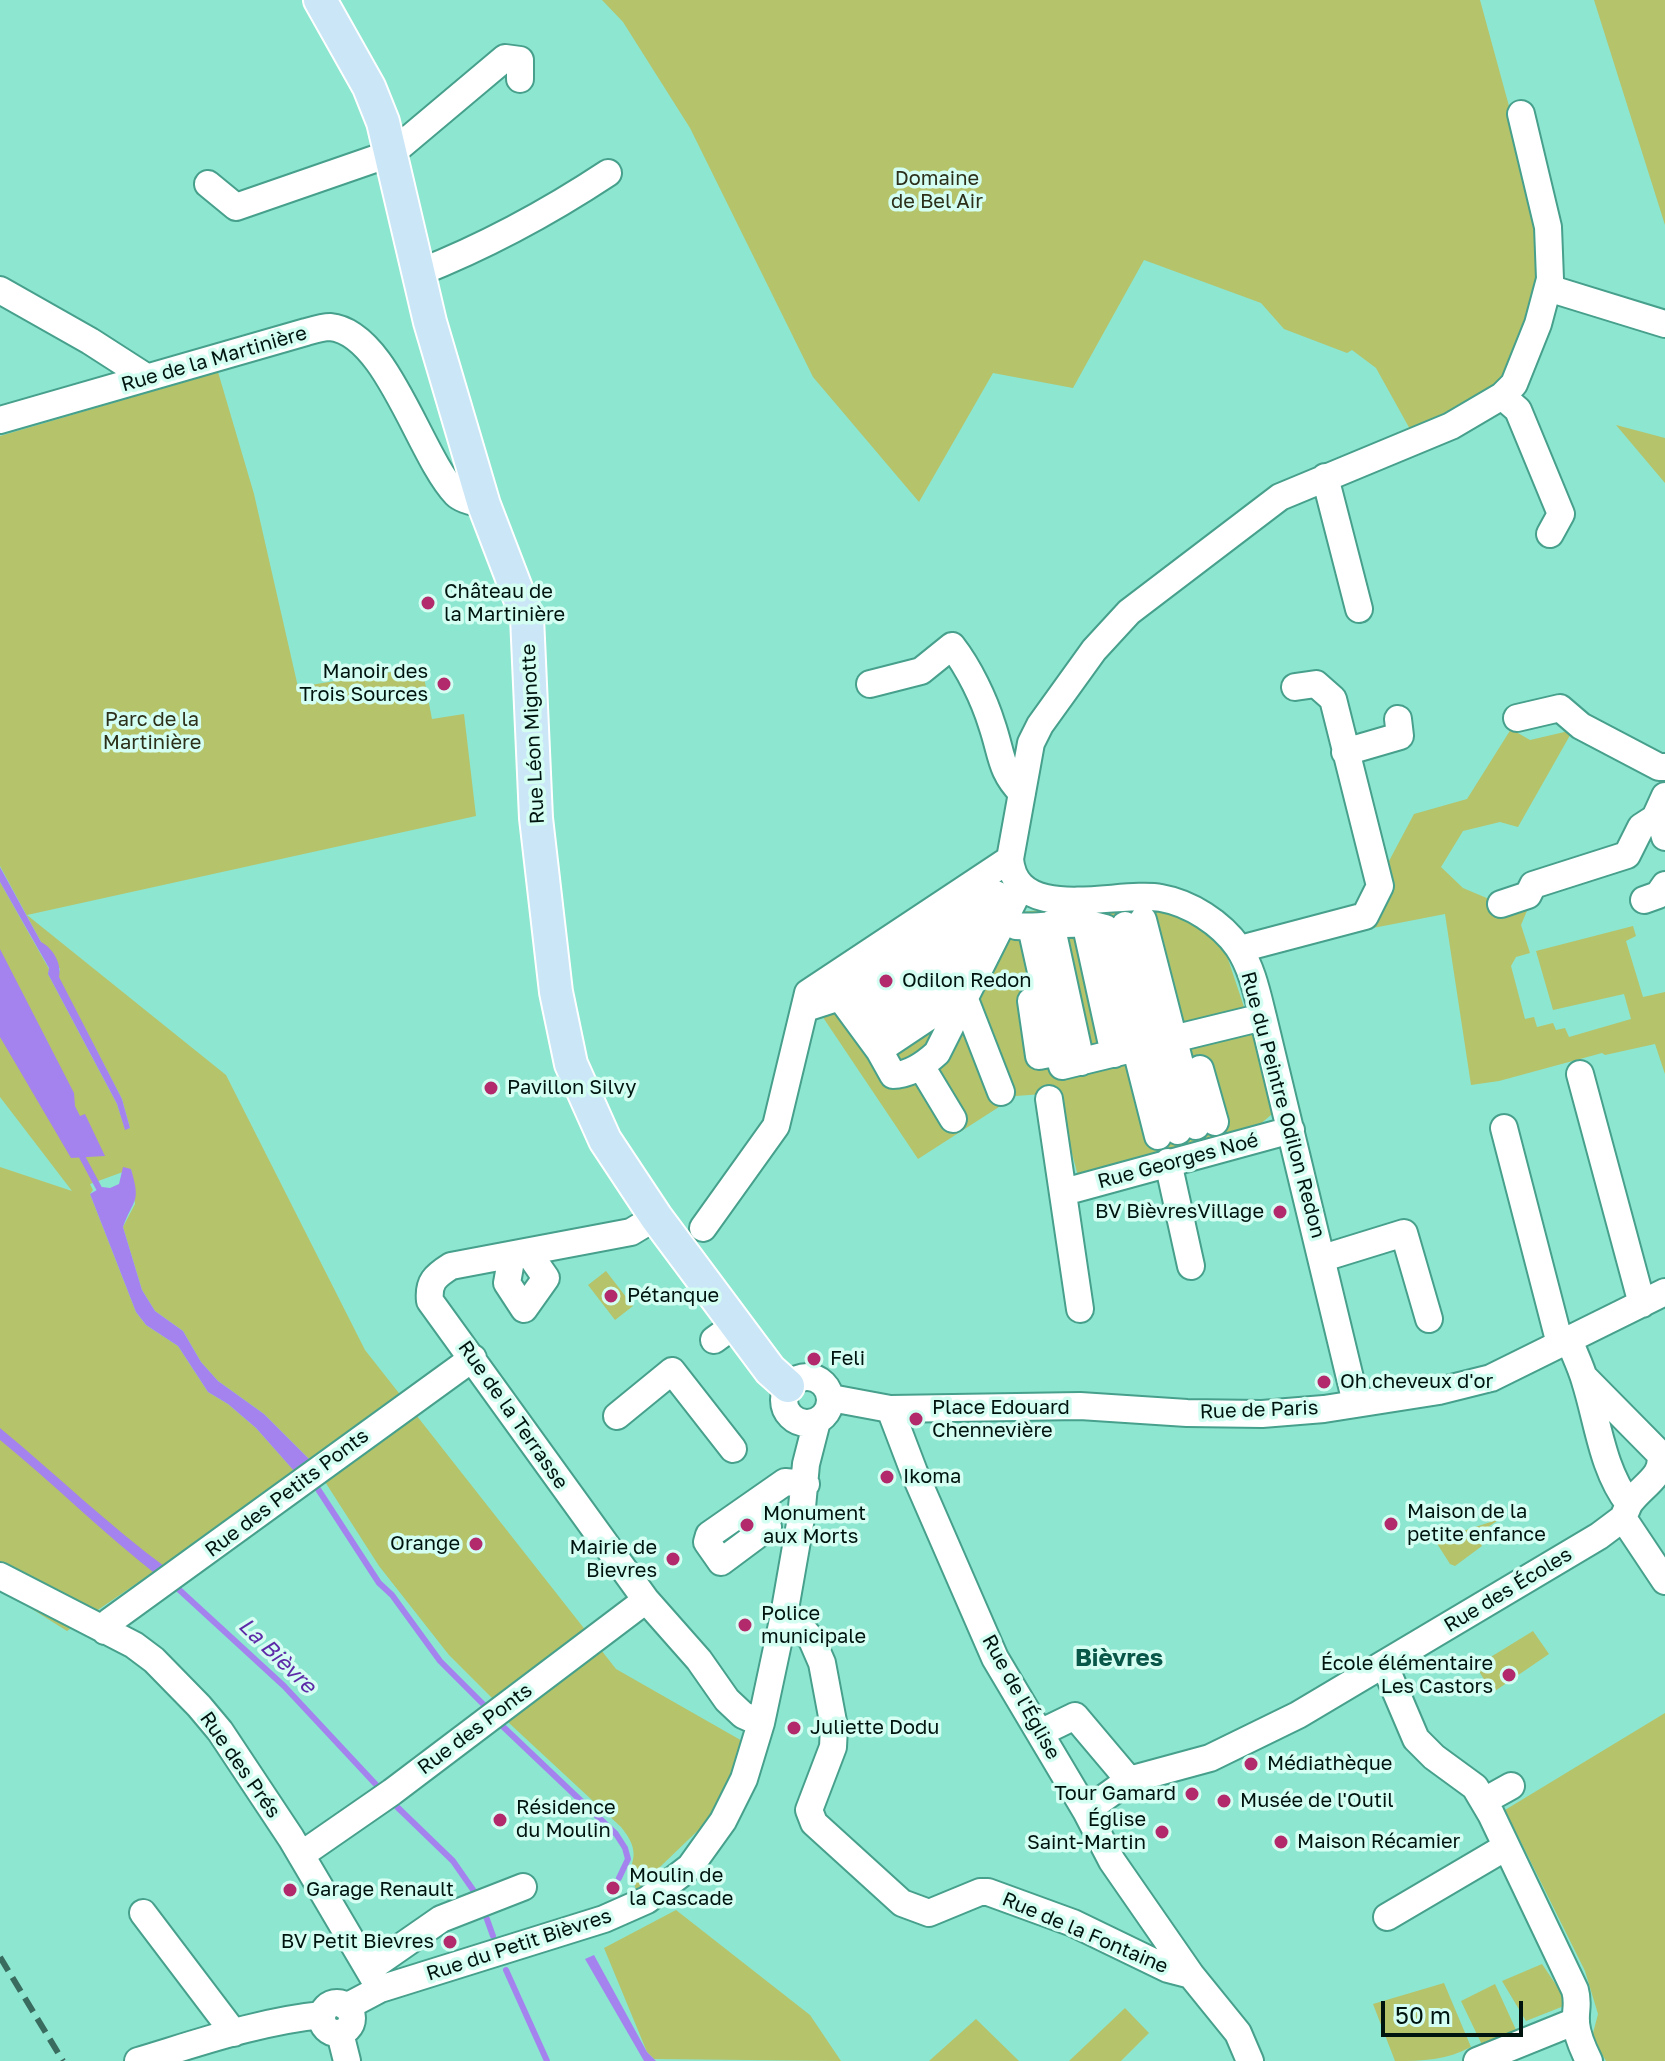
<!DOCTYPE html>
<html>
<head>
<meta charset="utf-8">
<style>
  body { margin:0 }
  #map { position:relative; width:1665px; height:2061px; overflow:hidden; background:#8de6d0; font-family:"Golos Text",sans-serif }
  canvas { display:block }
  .scale { position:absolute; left:1381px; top:2001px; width:142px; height:36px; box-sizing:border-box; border:4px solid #00140f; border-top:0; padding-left:10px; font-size:24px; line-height:28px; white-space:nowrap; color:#00140f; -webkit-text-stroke:6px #d4fef2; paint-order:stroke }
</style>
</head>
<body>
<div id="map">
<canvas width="1665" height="2061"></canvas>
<div class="scale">50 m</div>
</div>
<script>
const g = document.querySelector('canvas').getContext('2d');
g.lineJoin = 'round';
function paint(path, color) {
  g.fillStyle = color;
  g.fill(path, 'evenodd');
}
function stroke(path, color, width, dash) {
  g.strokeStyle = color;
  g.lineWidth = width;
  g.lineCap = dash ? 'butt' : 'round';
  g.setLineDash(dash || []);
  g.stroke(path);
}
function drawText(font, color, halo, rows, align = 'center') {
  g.font = font + ' "Golos Text",sans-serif';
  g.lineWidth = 7;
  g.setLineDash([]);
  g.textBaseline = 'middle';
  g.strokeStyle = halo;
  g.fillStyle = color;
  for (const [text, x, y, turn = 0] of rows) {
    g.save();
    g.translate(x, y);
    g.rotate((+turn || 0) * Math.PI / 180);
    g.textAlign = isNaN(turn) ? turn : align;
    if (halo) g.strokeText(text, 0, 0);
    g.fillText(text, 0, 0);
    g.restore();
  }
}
const green = new Path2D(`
  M602 0H1480L1512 117 1536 232 1538 258 1536 284 1522 337 1513 362 1500 382 1490 388 1411 431 1376 368 1352 350 1347 353 1284 329 1261 303 1144 260 1073 388 993 373 919 502 813 377 690 128 623 22Z
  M1594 0H1665V225Z
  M218 372 254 494 298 687 422 667 432 719 464 714 476 816 27 915 226 1075 365 1350 616 1669 744 1742 713 1816 636 1890 630 1869C638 1852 632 1841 621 1827L509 1723 494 1700 449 1655 379 1566 313 1463 264 1414 218 1381 201 1362 183 1331 155 1311 142 1290 123 1227 135 1204 131 1169 90 1184 93 1190 90 1194 136 1312 146 1325 178 1346 208 1392 228 1404 256 1428 297 1474 67 1631 0 1589V1167L72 1191 0 1097V882L49 969 48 974 117 1104 125 1129 130 1128 122 1099 58 977 60 969 41 942 0 866V436Z
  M1616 425 1665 438V483Z
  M1511 729 1530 740 1573 730 1518 827 1500 822 1463 831 1441 867 1463 888 1489 899 1509 911 1529 906 1521 925 1530 953 1516 957 1511 966 1525 1019 1534 1017 1537 1027 1553 1023 1556 1030 1565 1028 1569 1037 1631 1019 1624 994 1553 1010 1536 951 1633 926 1636 936 1626 941 1643 997 1665 992V1074L1655 1044 1605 1055 1602 1053 1499 1081 1471 1085 1445 914 1373 928 1389 861 1414 814 1467 799Z
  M998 873 1007 877 1019 912 1136 902 1171 910 1200 924 1226 953 1278 1109 1258 1126 1078 1176 1056 1093 1016 1096 918 1159 810 998Z
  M606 1271 633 1306 615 1320 588 1285Z
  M1500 1519 1476 1535 1482 1546 1455 1566 1450 1564 1429 1531 1430 1528 1438 1539Z
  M1533 1631 1549 1654 1492 1693 1476 1666Z
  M1665 1713V2061H1606L1592 2037 1598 2014 1585 1971 1505 1810Z
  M676 1910 810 2015 841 2061 654 2059 647 2052 604 1948Z
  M1542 1964 1569 2004 1526 2021 1502 1981Z
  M1444 1983 1471 2047C1447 2060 1422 2061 1395 2061L1373 2004Z
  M1495 1984 1517 2032 1483 2047 1461 2001Z
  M1125 2008 1149 2033 1121 2061H1069Z
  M976 2019 1019 2061H929Z`);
const water = new Path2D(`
  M0 867 41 942C53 948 62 964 59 977L122 1099 130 1128 125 1130 117 1104 48 974 49 968 0 882Z
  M0 949 74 1093 75 1106 80 1116 85 1114 105 1156 71 1158 0 1037Z
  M123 1167 131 1169C141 1204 134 1197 123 1227L142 1290 155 1311 183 1331 201 1362 218 1381 264 1414 313 1463 295 1472 256 1428 228 1404 208 1392 178 1346 146 1325 136 1312 90 1194 102 1187 110 1188 119 1184Z
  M0 1428C56 1474 109 1526 168 1569L158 1576C103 1533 54 1484 0 1440Z
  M594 1955 647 2052 656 2061H644L585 1959Z`);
const stream = new Path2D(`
  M79 1151 102 1194
  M314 1483 379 1583 392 1595 440 1661 490 1711
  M174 1585 284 1686 382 1791
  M496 1720 616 1834 625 1848 628 1859 619 1878
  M392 1802 453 1861 478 1897
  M484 1911 493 1936
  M506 1970 547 2061`);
const minor = new Path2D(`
  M208 184 236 207 392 153 505 58 520 60V79
  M418 273C484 247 549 212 608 173
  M1548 288 1665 324
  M0 290 90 341 146 377
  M1502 396 1518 410 1561 514 1550 534
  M0 420 306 332C313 330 323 327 330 327 387 332 419 455 456 494 462 500 475 502 484 505
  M1325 477 1359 609
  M870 684 921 671 952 646C969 668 984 699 992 725 1002 754 1000 771 1022 793
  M1517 718 1560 708 1581 726 1659 767H1665
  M1345 752 1400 736 1398 719
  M1665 796 1655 818 1662 826 1665 837
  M1644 900 1658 895 1665 885
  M1501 904 1528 895 1533 885 1627 855 1641 827 1655 818
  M1143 920 1196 1126
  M1085 922 1114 1054
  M1051 924 1081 1062
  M1125 925 1178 1131
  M1016 926C1049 929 1070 918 1105 928L1158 1136
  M1031 927 1062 1066 1263 1017
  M1240 949 1365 916 1380 886 1333 699 1316 684 1295 687
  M964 997 1001 1092
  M843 1000 996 894 1008 910
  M1031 1001 1039 1056 1059 1052
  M806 1008 840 997 879 1050 893 1075C910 1075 925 1064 937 1053L1021 886
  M855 1016 1002 920
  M867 1033 984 956
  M879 1050 966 992
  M921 1066 953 1119
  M1200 1069 1215 1122
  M1580 1074 1642 1304
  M1049 1099 1080 1309
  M1504 1128 1560 1344
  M1168 1162 1191 1266
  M1064 1192 1291 1130
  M656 1217 631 1232 451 1266C435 1276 428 1282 430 1301L646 1600 699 1660 727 1700 743 1715 761 1723
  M703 1228 776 1126 808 993 1010 859
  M512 1255 507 1283 524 1309 546 1278 528 1252
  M1323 1258 1404 1233 1429 1319
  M714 1340 736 1324
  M1569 1340C1574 1353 1581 1367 1585 1381 1598 1422 1602 1469 1629 1504 1642 1485 1665 1477 1660 1454L1584 1377
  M784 1400a23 23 0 1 1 46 0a23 23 0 1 1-46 0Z
  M831 1398 890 1409 1080 1406 1187 1413 1262 1414 1324 1409 1439 1391 1491 1378 1665 1292
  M1356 1403 1263 1017C1257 993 1252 968 1238 947 1221 923 1190 903 1161 898 1118 890 1016 926 1010 859L1031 743 1040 725 1094 650 1129 612 1280 497 1451 426 1502 396 1514 384 1538 324 1550 279 1548 227 1521 114
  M890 1409 914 1472 995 1658 1086 1811 1112 1861 1191 1975 1238 2033 1250 2061
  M617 1416 672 1371 733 1449
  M754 1504 765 1519 768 1527 721 1562 707 1542 709 1535 785 1482 806 1484
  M1623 1518 1665 1581
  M0 1576 134 1645 154 1660 199 1706 220 1731 291 1838 380 1989
  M784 1615 794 1619 812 1640 822 1663 834 1727 833 1747 809 1810 814 1823 902 1903 929 1913 980 1892H988L1073 1923 1168 1969 1191 1975
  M105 1631 109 1622 473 1358
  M1384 1664 1416 1739 1434 1757 1475 1787 1491 1814 1575 1990C1579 2004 1575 2009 1576 2023 1577 2036 1583 2049 1589 2061
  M1040 1733 1075 1716 1129 1780
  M1484 1801 1511 1786
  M1086 1811 1129 1780 1210 1758 1298 1715 1599 1536 1623 1518 1629 1504
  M301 1855 392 1792 646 1600
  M143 1913 234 2033
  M1387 1917 1506 1847
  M369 1969 441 1919 523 1887
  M322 2018a15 15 0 1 1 30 0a15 15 0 1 1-30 0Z
  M346 2007 380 1989 604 1919 647 1900 690 1867 723 1821 744 1779 761 1723 784 1615 801 1518 806 1464 817 1421
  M340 2033 347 2061
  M138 2061C198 2043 260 2021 322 2015
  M1477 2061 1576 2021`);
const major = new Path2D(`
  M320 0 369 87 383 122 430 322 484 505 527 617 536 818 556 992 571 1064 605 1140 656 1217 770 1370 788 1386`);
const rail = new Path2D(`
  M0 1957 63 2061`);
const markers = [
  [428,603,8,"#b22a6c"],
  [444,684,8,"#b22a6c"],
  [886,981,8,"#b22a6c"],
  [491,1088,8,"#b22a6c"],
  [1280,1212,8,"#b22a6c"],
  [611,1296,8,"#b22a6c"],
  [814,1359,8,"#b22a6c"],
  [1324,1382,8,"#b22a6c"],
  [916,1419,8,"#b22a6c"],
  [887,1477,8,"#b22a6c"],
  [1391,1524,8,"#b22a6c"],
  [747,1525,8,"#b22a6c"],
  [476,1544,8,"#b22a6c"],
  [673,1559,8,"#b22a6c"],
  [745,1625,8,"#b22a6c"],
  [1509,1675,8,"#b22a6c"],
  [794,1728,8,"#b22a6c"],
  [1251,1764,8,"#b22a6c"],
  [1192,1794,8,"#b22a6c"],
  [1224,1801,8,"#b22a6c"],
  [500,1820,8,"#b22a6c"],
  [1162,1832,8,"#b22a6c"],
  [1281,1842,8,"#b22a6c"],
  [613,1888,8,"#b22a6c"],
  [290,1890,8,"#b22a6c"],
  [450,1942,8,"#b22a6c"]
];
const parkNames = [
  ["Domaine",937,179],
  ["de Bel Air",937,202],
  ["Parc de la",152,720],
  ["Martinière",152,743]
];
const streetNames = [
  ["Rue de la Martinière",214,359,-16],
  ["Rue Léon Mignotte",533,734,-93],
  ["Rue du Peintre Odilon Redon",1283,1105,75],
  ["Rue Georges Noé",1178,1161,-15],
  ["Rue de Paris",1259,1410,-2],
  ["Rue de la Terrasse",513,1415,55],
  ["Rue des Petits Ponts",287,1493,-37],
  ["Rue des Écoles",1508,1590,-31],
  ["Rue de l'Église",1021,1697,61],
  ["Rue des Ponts",475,1729,-37],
  ["Rue des Prés",240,1765,55],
  ["Rue de la Fontaine",1085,1933,23],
  ["Rue du Petit Bièvres",519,1945,-18]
];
const poiNames = [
  ["Château de",444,592],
  ["la Martinière",444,615],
  ["Manoir des",428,672,"right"],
  ["Trois Sources",428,695,"right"],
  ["Odilon Redon",902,981],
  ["Pavillon Silvy",507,1088],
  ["BV BièvresVillage",1264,1212,"right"],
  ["Pétanque",627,1296],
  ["Feli",830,1359],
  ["Oh cheveux d'or",1340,1382],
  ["Place Edouard",932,1408],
  ["Chennevière",932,1431],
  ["Ikoma",903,1477],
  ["Maison de la",1407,1512],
  ["petite enfance",1407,1535],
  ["Monument",763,1514],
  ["aux Morts",763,1537],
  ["Orange",460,1544,"right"],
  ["Mairie de",657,1548,"right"],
  ["Bievres",657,1571,"right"],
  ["Police",761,1614],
  ["municipale",761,1637],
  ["École élémentaire",1493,1664,"right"],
  ["Les Castors",1493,1687,"right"],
  ["Juliette Dodu",810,1728],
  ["Médiathèque",1267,1764],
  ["Tour Gamard",1176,1794,"right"],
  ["Musée de l'Outil",1240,1801],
  ["Résidence",516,1808],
  ["du Moulin",516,1831],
  ["Église",1146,1820,"right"],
  ["Saint-Martin",1146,1843,"right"],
  ["Maison Récamier",1297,1842],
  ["Moulin de",629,1876],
  ["la Cascade",629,1899],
  ["Garage Renault",306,1890],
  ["BV Petit Bievres",434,1942,"right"]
];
const waterNames = [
  ["La Bièvre",277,1656,44]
];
const quarterNames = [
  ["Bièvres",1119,1658]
];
paint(green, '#b5c36b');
paint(water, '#a483ef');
stroke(stream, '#a483ef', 6);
stroke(minor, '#46a08c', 30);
stroke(major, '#fff', 36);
stroke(minor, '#fff', 26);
stroke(major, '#cae6f7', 32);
stroke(rail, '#3a6b5f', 6, [16, 8]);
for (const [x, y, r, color] of markers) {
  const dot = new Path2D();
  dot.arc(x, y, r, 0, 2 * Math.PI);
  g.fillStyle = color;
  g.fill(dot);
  stroke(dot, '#d4fef2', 3);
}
drawText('20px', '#2c2f19', '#d4fef2', parkNames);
drawText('20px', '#00140f', '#d4fef2', streetNames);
drawText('20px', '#00140f', '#d4fef2', poiNames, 'left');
drawText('italic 22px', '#5e2ba8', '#d4fef2', waterNames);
drawText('bold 24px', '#095749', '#d4fef2', quarterNames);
</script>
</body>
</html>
